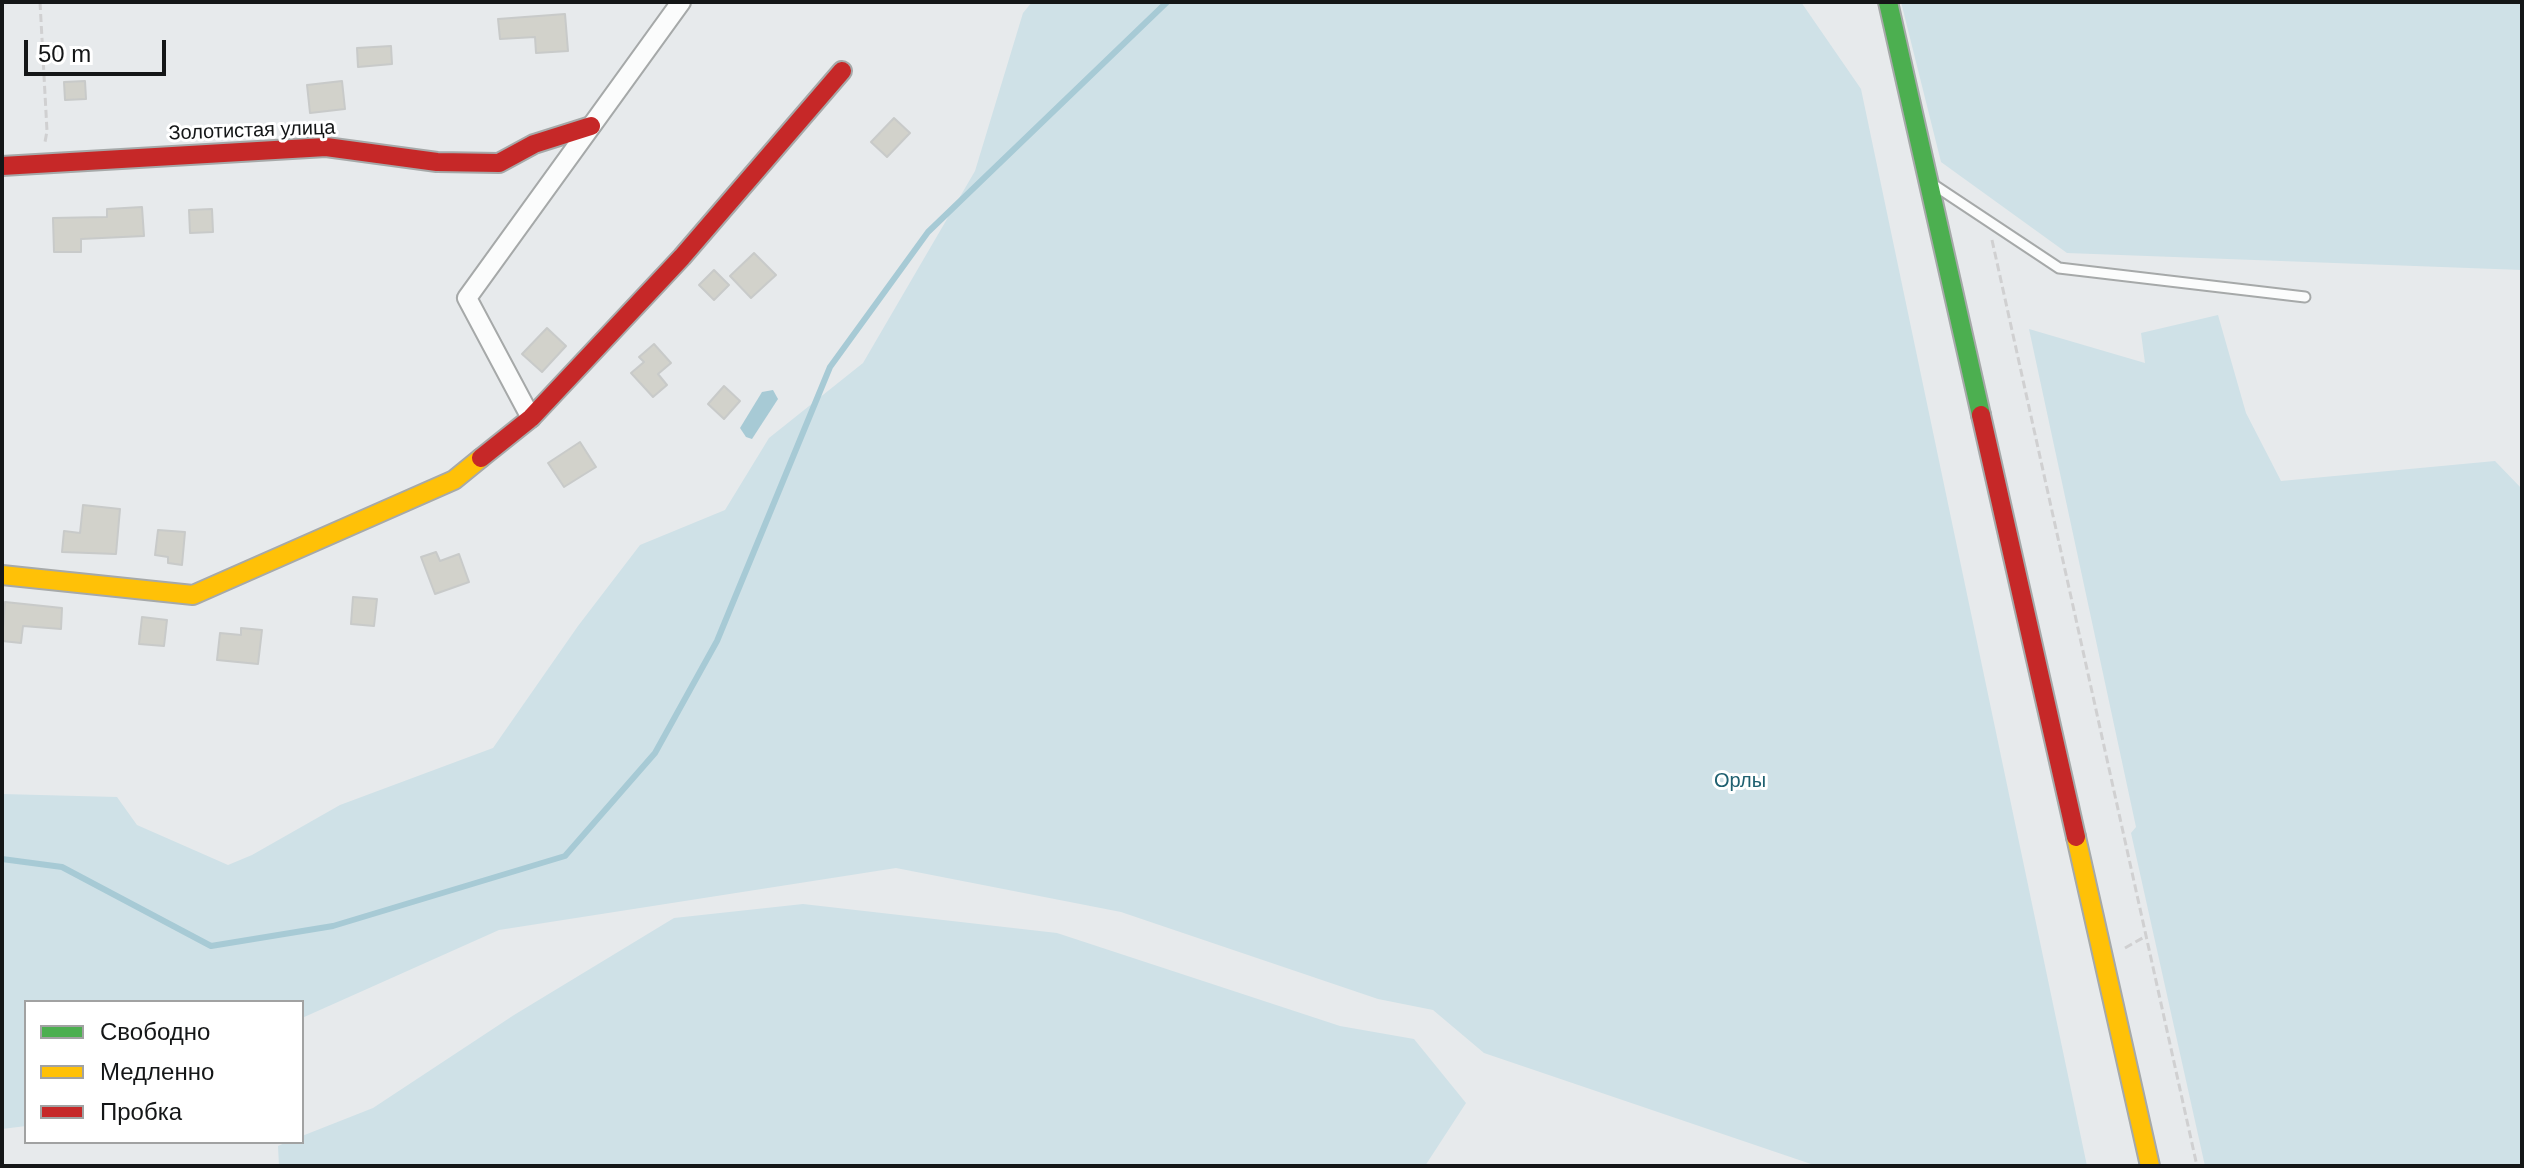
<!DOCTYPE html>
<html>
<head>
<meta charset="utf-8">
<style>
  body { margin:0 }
  #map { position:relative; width:2524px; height:1168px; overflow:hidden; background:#e7eaec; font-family:Helvetica,sans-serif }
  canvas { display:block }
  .frame { position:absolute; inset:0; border:4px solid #141617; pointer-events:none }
  .legend { position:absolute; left:24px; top:1000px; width:280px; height:144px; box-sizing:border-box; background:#fff; border:2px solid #a1a2a2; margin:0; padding:10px 14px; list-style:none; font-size:24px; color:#141617 }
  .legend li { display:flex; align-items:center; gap:16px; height:40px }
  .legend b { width:40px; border:2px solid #a1a2a2 }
  .scale { position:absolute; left:24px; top:40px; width:142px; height:36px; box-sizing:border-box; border:4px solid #141617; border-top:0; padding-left:10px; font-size:24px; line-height:28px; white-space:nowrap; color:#141617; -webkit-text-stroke:6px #fff; paint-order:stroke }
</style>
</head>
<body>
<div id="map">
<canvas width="2524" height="1168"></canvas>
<div class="frame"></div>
<ul class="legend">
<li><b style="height:10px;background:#4caf50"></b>Свободно</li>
<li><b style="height:10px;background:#ffc107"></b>Медленно</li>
<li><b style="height:10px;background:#c62828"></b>Пробка</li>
</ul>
<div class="scale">50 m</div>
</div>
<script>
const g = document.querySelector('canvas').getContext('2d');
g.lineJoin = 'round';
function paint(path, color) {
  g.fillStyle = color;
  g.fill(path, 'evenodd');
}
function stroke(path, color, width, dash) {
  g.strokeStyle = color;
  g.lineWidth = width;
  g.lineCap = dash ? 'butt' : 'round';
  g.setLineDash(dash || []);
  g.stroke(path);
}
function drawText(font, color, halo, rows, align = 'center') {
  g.font = font + ' Helvetica,sans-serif';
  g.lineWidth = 6;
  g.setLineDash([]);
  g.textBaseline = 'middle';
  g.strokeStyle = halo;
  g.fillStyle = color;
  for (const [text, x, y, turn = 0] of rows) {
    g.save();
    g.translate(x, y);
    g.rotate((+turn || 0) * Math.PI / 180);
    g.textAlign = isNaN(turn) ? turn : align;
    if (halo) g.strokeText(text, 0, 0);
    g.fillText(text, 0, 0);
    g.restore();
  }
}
const green = new Path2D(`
  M1032 2H1801L1861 89 2087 1166H1821L1811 1164 1484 1053 1433 1010 1378 999 1121 912 896 868 499 930 302 1018V1002H26V1126L2 1129V794L117 797 137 825 228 865 252 855 340 805 493 748 578 626 640 545 725 510 769 438 863 363 975 171 1023 13Z
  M1901 2H2522V270L2067 253 1941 162Z
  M2218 315 2246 413 2281 481 2495 461 2522 489V1166H2205L2131 833 2136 827 2029 329 2145 363 2141 333Z
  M803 904 1057 933 1340 1026 1414 1039 1466 1103 1425 1166H279L278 1146 287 1142H302V1136L373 1108 514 1015 674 918Z`);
const water = new Path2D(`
  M773 390 778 399 752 439 746 437 740 428 762 392Z`);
const stream = new Path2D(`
  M2 859 62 867 211 946 333 926 565 856 655 753 717 641 830 367 928 232 1167 2`);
const building = new Path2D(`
  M565 14 568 51 536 53 535 37 500 39 498 19Z
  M391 46 392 64 358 67 357 48Z
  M85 81 86 99 65 100 64 82Z
  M342 81 345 109 310 113 307 85Z
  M894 118 910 133 887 157 871 142Z
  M142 207 144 236 81 239V252H54L53 218 107 217V209Z
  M212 209 213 232 190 233 189 210Z
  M754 253 776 275 751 298 730 276Z
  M714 270 729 285 714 300 699 285Z
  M547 328 566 346 542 372 522 354Z
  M654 344 671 363 658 374 667 385 653 397 631 373 644 362 639 357Z
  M724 386 740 401 724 419 708 404Z
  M580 442 596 467 564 487 548 463Z
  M83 505 120 509 116 554 62 552 64 531 80 533Z
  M158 530 185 532 182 565 168 563V557L155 555Z
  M436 552 440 561 459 554 469 582 435 594 421 557Z
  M353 597 377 599 374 626 351 624Z
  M5 602 62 608 61 629 23 626 21 643 2 641Z
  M142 617 167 620 164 646 139 644Z
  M241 628 262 630 258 664 217 660 220 633 241 635Z`);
const path = new Path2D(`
  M40 2 47 131 45 142
  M1992 240 2197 1166
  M2125 948 2146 936`);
const lane = new Path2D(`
  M1934 185 2059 268 2305 297`);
const street = new Path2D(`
  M531 418 467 298 681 2`);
const fast = new Path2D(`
  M1888 2 1981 415`);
const slow = new Path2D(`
  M2 575 193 595 454 480 481 458
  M2076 837 2150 1166`);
const jam = new Path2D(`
  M2 166 326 147 437 162 499 163 534 144 591 126
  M1981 415 2076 837
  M481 458 531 418 682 257 842 71`);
const streetNames = [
  ["Золотистая улица",252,131,-2]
];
const parkNames = [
  ["Орлы",1740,781]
];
paint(green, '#cfe1e7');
paint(water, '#a7cad5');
stroke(stream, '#a7cad5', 6);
paint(building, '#d2d2cb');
stroke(building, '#c8cac9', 2);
stroke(lane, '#a6a9a9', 13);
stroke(street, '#a6a9a9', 22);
stroke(fast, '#a6a9a9', 22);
stroke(slow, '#a6a9a9', 22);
stroke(jam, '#a6a9a9', 22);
stroke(path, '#d0d0d1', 3, [8, 4]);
stroke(lane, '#fbfcfc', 9);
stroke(street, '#fbfcfc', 18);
stroke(fast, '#4caf50', 18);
stroke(slow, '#ffc107', 18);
stroke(jam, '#c62828', 18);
drawText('20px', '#141617', '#fff', streetNames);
drawText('20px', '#1f6070', '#fff', parkNames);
</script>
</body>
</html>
